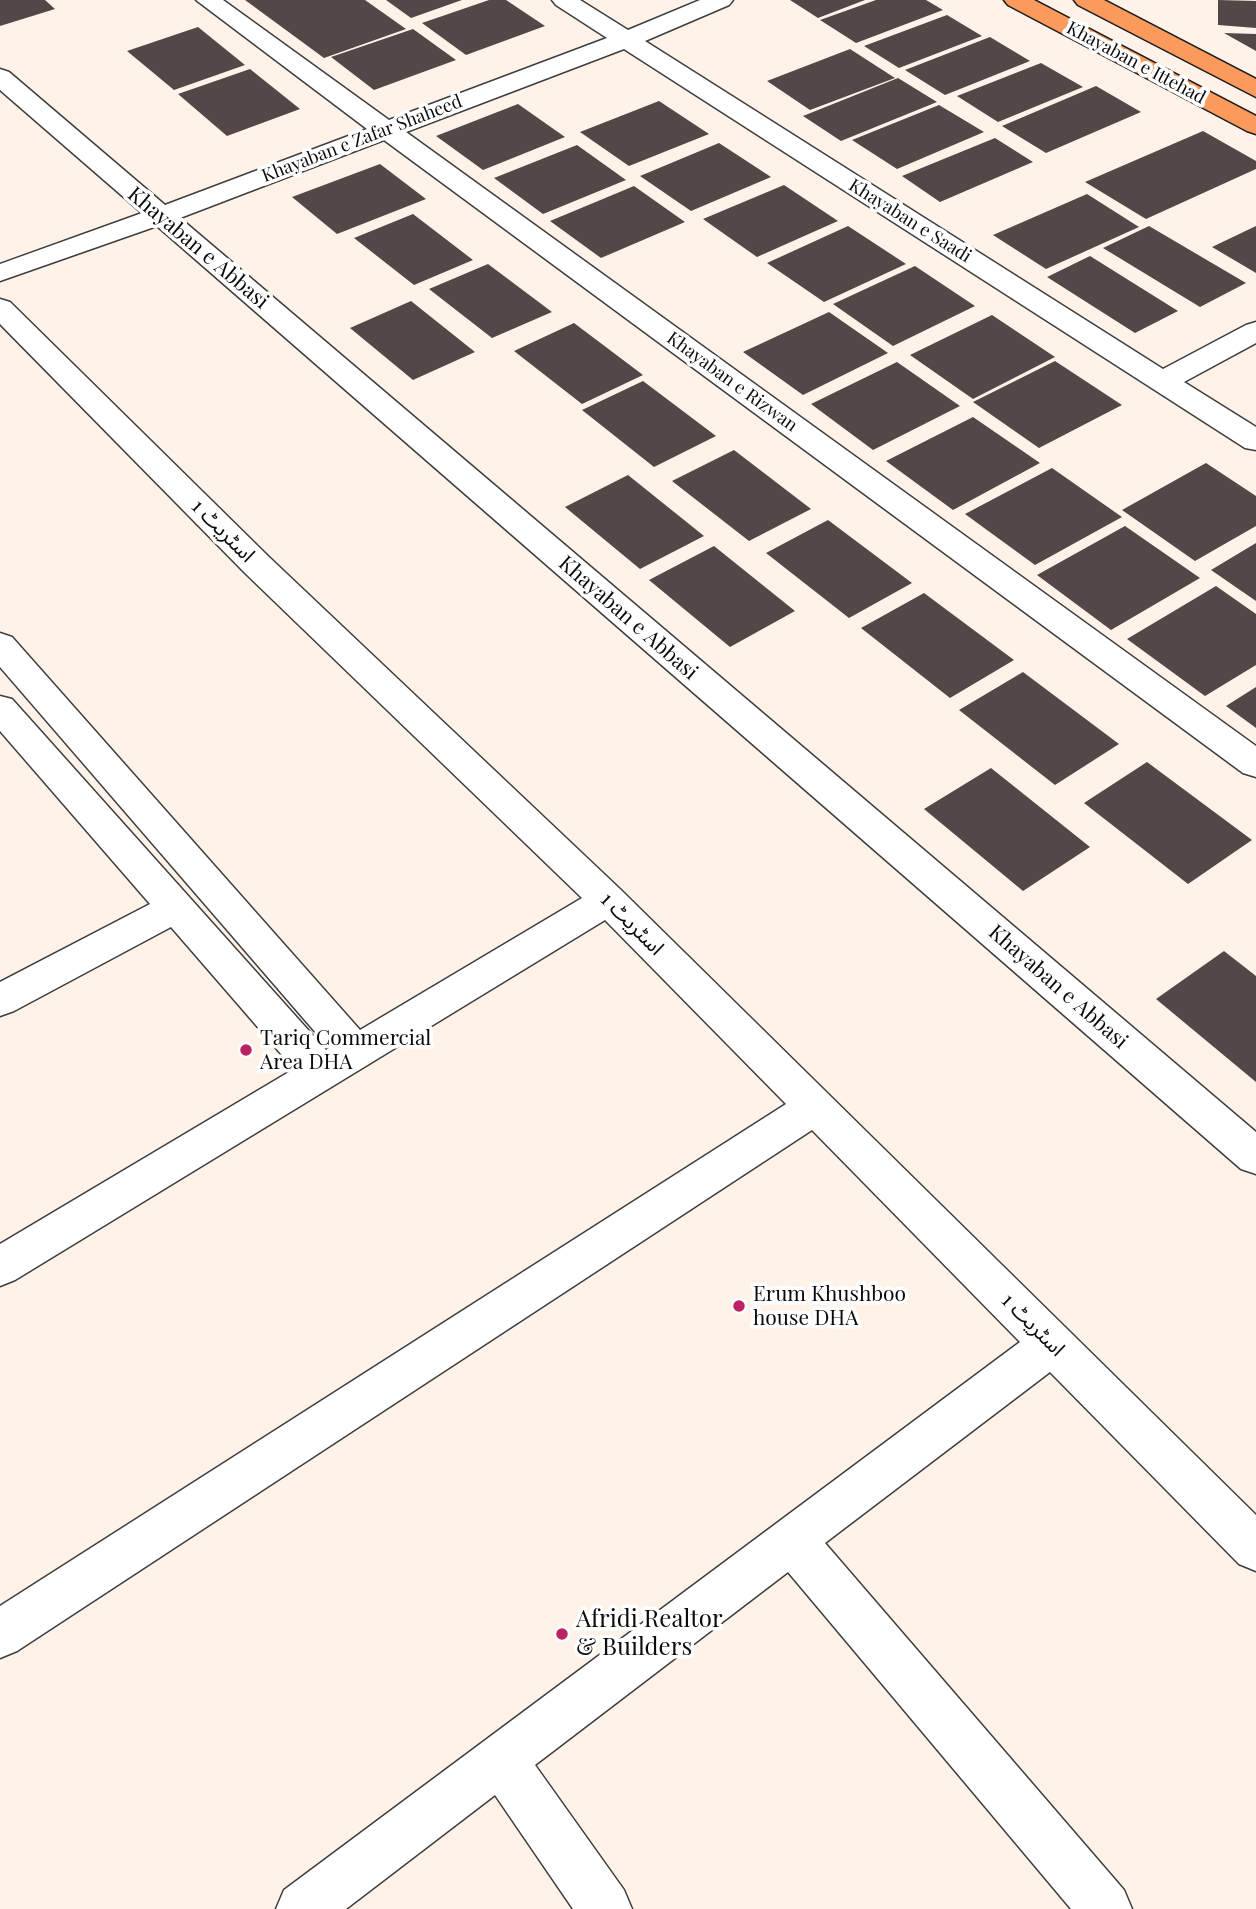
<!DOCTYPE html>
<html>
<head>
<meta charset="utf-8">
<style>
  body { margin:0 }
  canvas { display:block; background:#fff2e9 }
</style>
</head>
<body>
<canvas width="1256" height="1909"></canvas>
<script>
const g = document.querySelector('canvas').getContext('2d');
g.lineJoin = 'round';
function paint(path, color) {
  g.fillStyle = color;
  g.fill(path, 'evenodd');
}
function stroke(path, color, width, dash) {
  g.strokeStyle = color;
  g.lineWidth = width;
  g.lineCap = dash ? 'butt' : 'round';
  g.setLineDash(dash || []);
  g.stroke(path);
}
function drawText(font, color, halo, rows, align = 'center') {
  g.font = font + ' "Playfair Display","Noto Sans Arabic",serif';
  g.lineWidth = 7;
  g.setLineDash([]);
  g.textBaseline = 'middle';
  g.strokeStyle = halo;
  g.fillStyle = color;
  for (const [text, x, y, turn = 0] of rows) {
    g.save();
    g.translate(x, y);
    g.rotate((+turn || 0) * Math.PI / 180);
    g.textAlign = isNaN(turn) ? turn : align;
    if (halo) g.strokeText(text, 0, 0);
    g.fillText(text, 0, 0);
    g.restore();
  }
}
const building = new Path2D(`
  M0 0H45L55 9 0 26Z
  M245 0H365L406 29 324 58Z
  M386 0H462L411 18Z
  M489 0H506L545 26 466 55 422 23Z
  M790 0H865L818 18Z
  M876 0H926L943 10 856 43 820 20Z
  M1218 0 1256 1V28L1218 25Z
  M947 15 982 36 899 68 864 46Z
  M198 27 245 65 174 90 127 51Z
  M413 29 456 60 374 90 331 57Z
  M1224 33 1256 34V51Z
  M990 37 1030 61 945 95 905 70Z
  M850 49 895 78 810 110 767 81Z
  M1041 63 1083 87 998 122 957 96Z
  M250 69 300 109 227 136 178 94Z
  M898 78 937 102 841 141 803 116Z
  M1096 86 1141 112 1046 153 1002 126Z
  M659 101 709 134 629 166 580 132Z
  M518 104 565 137 483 170 436 136Z
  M939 105 984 132 897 169 852 140Z
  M1203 131 1256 161V169L1146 219 1085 182Z
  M995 138 1033 162 940 202 902 176Z
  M719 143 771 177 691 211 640 176Z
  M577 145 626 180 543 214 494 178Z
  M380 164 426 199 337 234 292 197Z
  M784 185 838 221 757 257 703 219Z
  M634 186 685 222 601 258 550 221Z
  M1087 194 1139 227 1046 269 993 235Z
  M413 214 473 260 414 285 354 238Z
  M848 226 906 264 824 302 767 263Z
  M1149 226 1246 283 1200 307 1103 248Z
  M1256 226V273L1212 247Z
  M1090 256 1178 311 1135 333 1047 277Z
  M488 264 552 312 492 338 429 289Z
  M915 266 975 306 893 346 833 304Z
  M411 301 475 352 413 380 350 328Z
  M829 312 888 353 803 395 743 352Z
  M992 315 1055 357 973 399 910 355Z
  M574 323 643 375 582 404 514 351Z
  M1055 361 1122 405 1039 448 973 402Z
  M897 362 960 406 873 450 811 404Z
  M643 381 716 436 654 467 582 410Z
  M973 417 1040 463 953 510 886 461Z
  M734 450 811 509 749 541 672 481Z
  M1206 463 1256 496V526L1195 561 1122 510Z
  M1052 468 1122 517 1035 565 965 514Z
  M628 475 704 536 640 569 565 507Z
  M828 520 912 583 849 618 766 553Z
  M1125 526 1200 578 1111 630 1037 575Z
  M1256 543V601L1211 570Z
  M714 546 795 611 730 647 649 580Z
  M1216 586 1256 614V665L1205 696 1127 639Z
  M924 593 1014 660 950 698 861 628Z
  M1023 672 1119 744 1055 785 959 710Z
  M1256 687V728L1226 706Z
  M1147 762 1252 840 1188 884 1084 803Z
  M991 768 1090 847 1023 891 924 809Z
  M1224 951 1256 976V1082L1156 999Z`);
const minor = new Path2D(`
  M196 0H223L389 120 607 38 556 5 552 0H580L628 30 700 0H733L729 5 645 41 1163 369 1246 325 1256 322V343L1184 382 1256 427V450L1245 448 624 49 406 132 1256 746V777L1243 773 384 140 180 218 1256 1132V1174L1241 1169 157 226 0 281V264L142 213 0 90V69L9 72 165 205 367 129Z
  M0 299 10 302 269 557 621 890 1256 1515V1571L1239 1564 1050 1372 825 1543 1124 1890 1132 1909H1071L788 1572 535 1765 624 1890 632 1909H573L495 1795 346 1909H276L284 1890 1020 1342 812 1130 17 1651 0 1658V1606L786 1104 605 920 15 1280 0 1286V1244L294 1069 171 927 14 1011 0 1016V982L150 904 0 731V696L12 699 326 1050 329 1048 0 667V633L12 637 360 1030 582 898 245 573 0 324Z`);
const major = new Path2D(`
  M1004 0H1034L1256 116V134L1247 131 1008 5Z
  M1074 0H1104L1256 79V97L1078 5Z`);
const markers = [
  [246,1050,7,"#bc2263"],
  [739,1306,7,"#bc2263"],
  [562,1634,7,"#bc2263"]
];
const farStreetnames = [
  ["Khayaban e Ittehad",1136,63,28],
  ["Khayaban e Zafar Shaheed",362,139,-21],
  ["Khayaban e Saadi",910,221,32],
  ["Khayaban e Rizwan",732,382,36]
];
const streetNames = [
  ["Khayaban e Abbasi",198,248,40],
  ["اسٹریٹ 1",223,531,45],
  ["Khayaban e Abbasi",628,618,41],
  ["اسٹریٹ 1",632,924,45],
  ["Khayaban e Abbasi",1058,987,41],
  ["اسٹریٹ 1",1033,1325,45]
];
const poiNames = [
  ["Tariq Commercial",260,1038],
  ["Area DHA",260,1062],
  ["Erum Khushboo",753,1294],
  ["house DHA",753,1318]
];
const nearPoinames = [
  ["Afridi Realtor",576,1620],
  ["& Builders",576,1648]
];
paint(building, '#544747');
stroke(minor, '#3e3e3e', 3);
stroke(major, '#1c1c1c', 3);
paint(minor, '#fff');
paint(major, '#fb9a5d');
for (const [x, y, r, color] of markers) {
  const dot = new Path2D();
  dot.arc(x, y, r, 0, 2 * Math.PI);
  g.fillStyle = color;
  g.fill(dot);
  stroke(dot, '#fff', 2.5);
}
drawText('18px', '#0b0b0b', '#fff', farStreetnames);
drawText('21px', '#0b0b0b', '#fff', streetNames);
drawText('21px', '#0b0b0b', '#fff', poiNames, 'left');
drawText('24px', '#0b0b0b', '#fff', nearPoinames, 'left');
</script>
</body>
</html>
